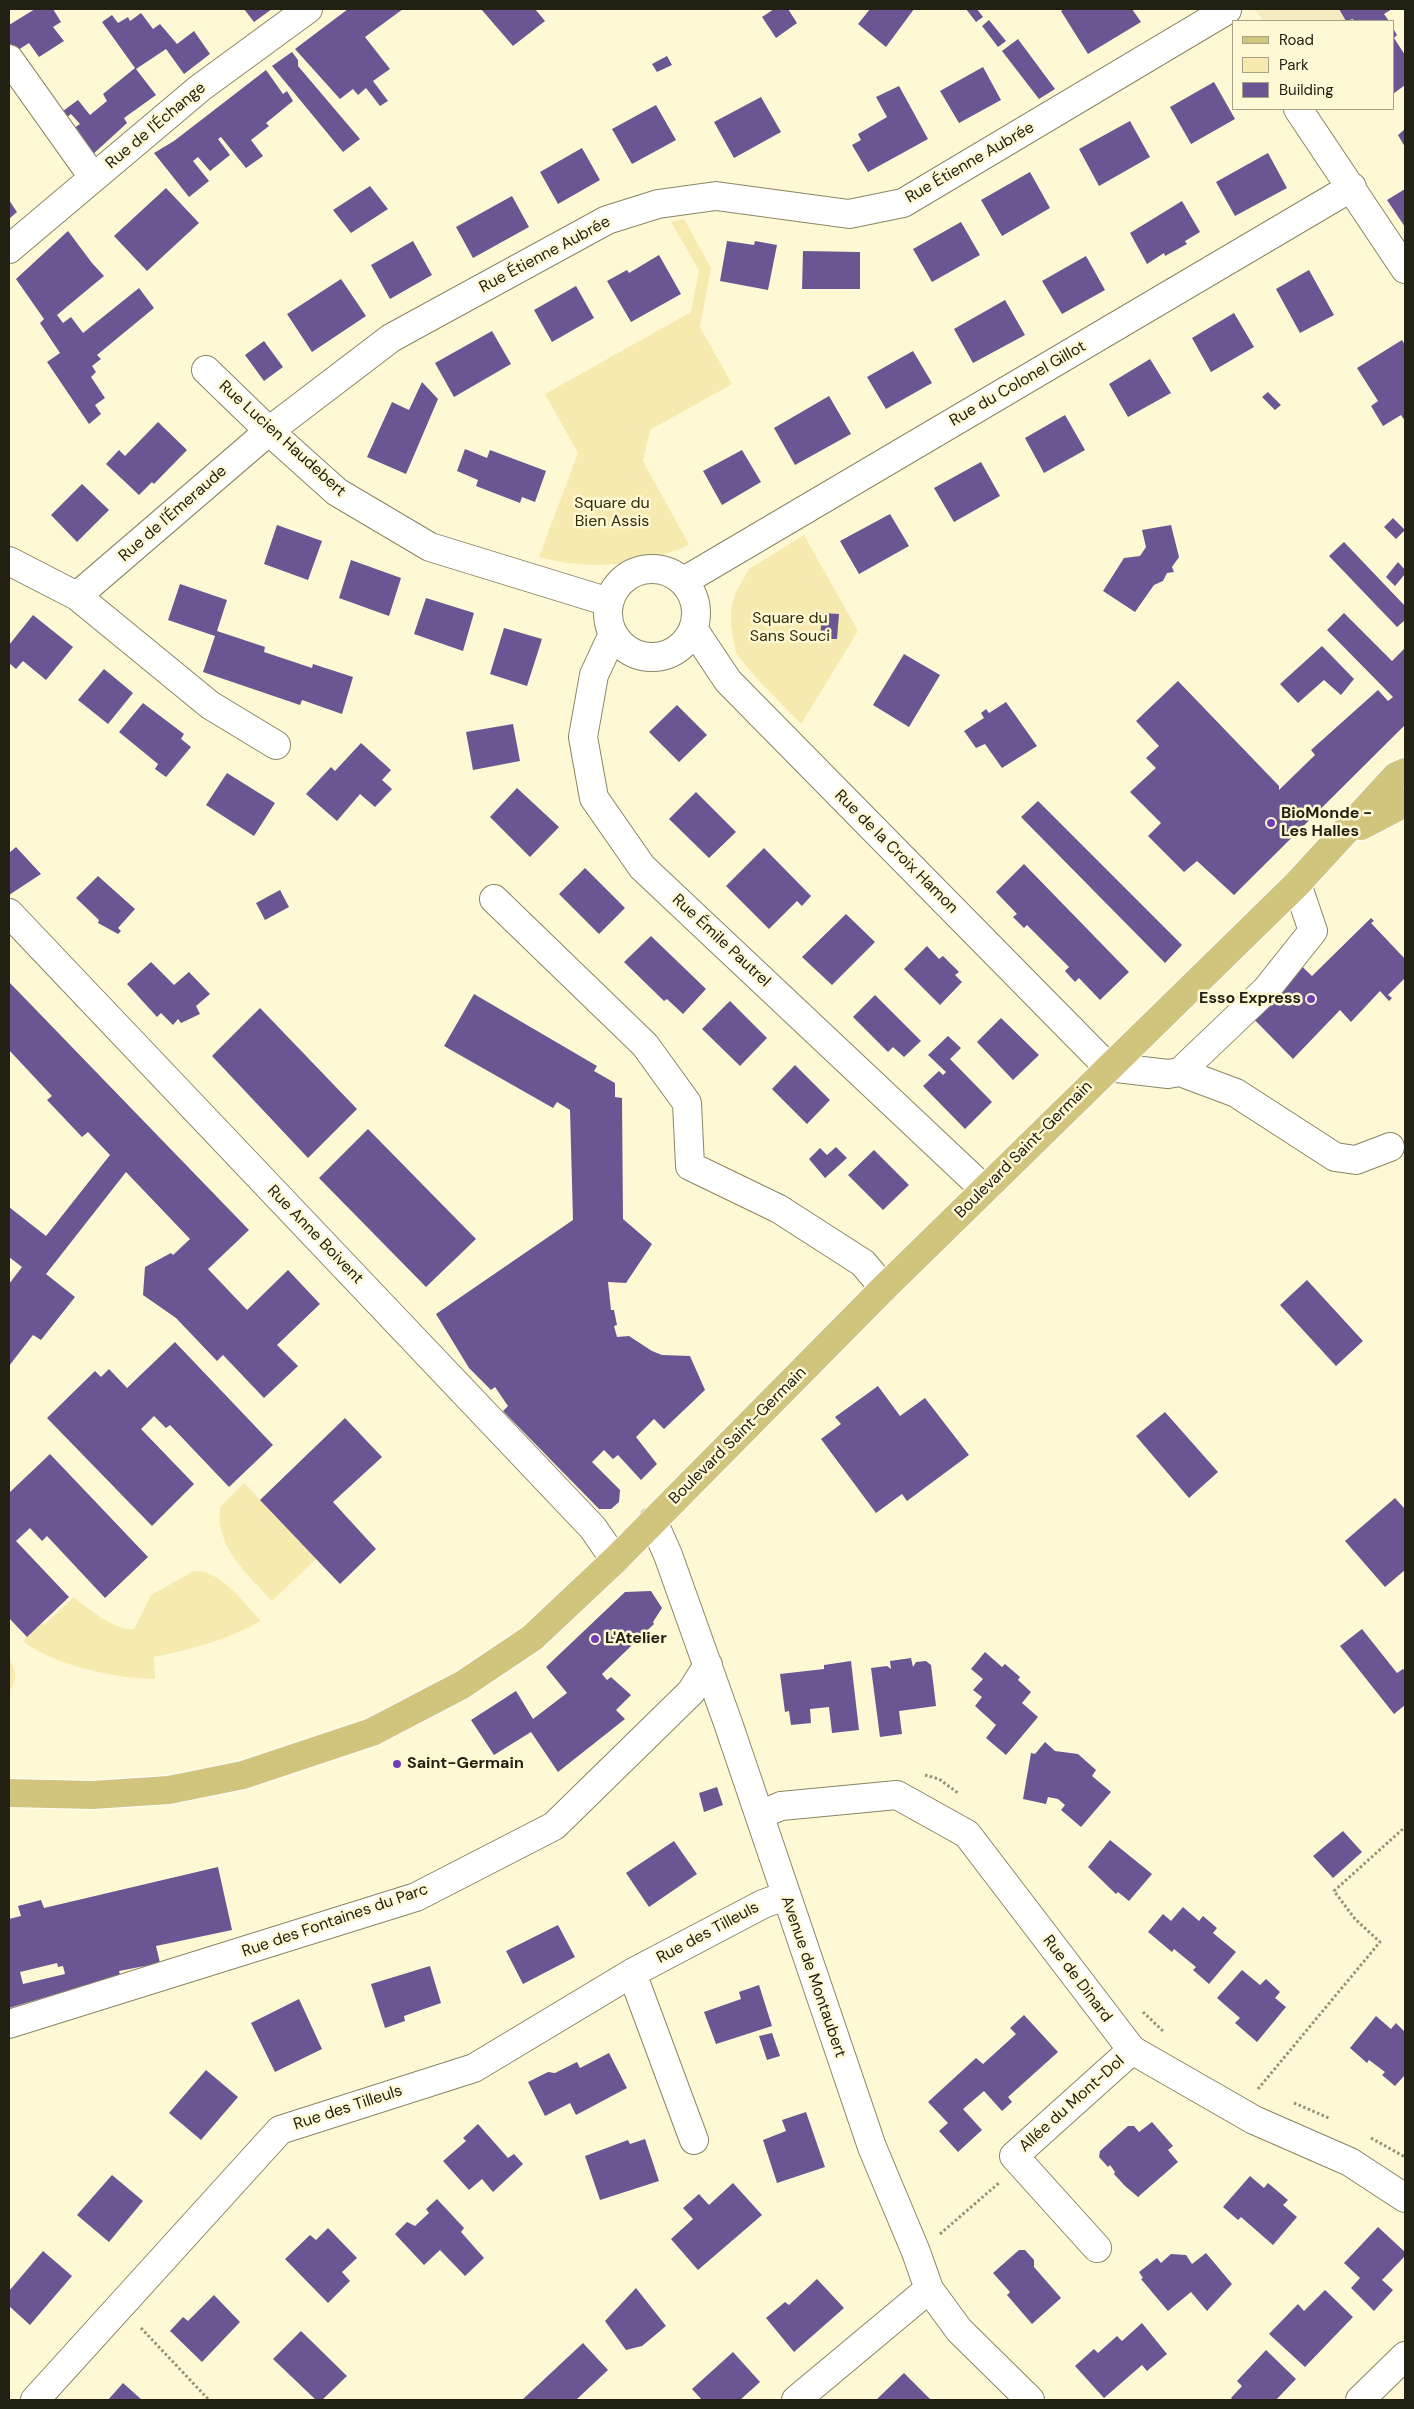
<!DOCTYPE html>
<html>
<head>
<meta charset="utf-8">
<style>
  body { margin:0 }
  #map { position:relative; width:1414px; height:2409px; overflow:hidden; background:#fff8d5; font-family:"DM Sans",sans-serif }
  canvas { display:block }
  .frame { position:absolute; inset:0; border:10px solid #222013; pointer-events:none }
  .legend { position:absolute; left:1232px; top:20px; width:162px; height:90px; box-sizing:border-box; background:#fff8d5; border:1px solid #a7a287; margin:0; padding:6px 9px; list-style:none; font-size:15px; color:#222013 }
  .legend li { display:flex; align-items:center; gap:10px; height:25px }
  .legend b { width:25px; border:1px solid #a7a287 }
</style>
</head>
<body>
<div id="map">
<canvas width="1414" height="2409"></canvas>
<div class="frame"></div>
<ul class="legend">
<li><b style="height:6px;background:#d1c47d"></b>Road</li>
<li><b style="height:14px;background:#f6eaae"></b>Park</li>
<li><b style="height:14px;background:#6c5593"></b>Building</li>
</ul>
</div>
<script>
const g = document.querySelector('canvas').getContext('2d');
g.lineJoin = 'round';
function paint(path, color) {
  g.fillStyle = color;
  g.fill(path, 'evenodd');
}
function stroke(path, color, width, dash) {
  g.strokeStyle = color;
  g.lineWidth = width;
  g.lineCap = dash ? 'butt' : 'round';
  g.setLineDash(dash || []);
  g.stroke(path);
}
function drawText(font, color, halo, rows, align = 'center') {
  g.font = font + ' "DM Sans",sans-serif';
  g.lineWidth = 5;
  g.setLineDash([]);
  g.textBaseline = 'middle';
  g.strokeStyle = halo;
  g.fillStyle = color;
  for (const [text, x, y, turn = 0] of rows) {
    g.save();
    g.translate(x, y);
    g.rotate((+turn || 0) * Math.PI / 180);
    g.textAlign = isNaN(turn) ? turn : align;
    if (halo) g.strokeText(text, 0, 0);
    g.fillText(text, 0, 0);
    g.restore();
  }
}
const built = new Path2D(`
  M1254 9H1392L1375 21H1264Z`);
const green = new Path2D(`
  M684 219 711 268 700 327 732 384 650 430 643 461 689 545C643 566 588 571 539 557L578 453 545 394 691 312 699 270 671 222Z
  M804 535 858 631 801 724 759 681 736 653 731 626V609L735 594 749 569Z
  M244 1483 316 1559 272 1601C248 1574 215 1548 220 1507Z
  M194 1571C223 1571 242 1602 261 1621 227 1640 192 1649 154 1657L155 1679C117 1679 52 1665 23 1641L41 1623 44 1625 74 1597C85 1607 119 1633 134 1629L151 1595Z
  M9 1660C17 1669 17 1682 9 1692Z`);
const building = new Path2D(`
  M35 9H53L61 22 53 27 64 41 39 57 29 43 15 52 9 42V25Z
  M244 9H272L254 22Z
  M348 9H403L365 37 390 69 373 81 388 101 380 106 366 88 358 95 353 89 340 99 295 49Z
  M481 9H535L545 21 513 46Z
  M774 9H788L797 23 776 38 762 17Z
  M870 9H914L886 47 858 24Z
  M966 9H977L983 17 976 22Z
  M1064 9H1132L1141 22 1088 54 1061 11Z
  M1339 9H1392L1384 14 1389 21H1354L1353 19 1346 21Z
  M141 13 153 29 160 24 177 44 194 31 210 54 184 74 166 49 136 69 156 95 124 118 127 123 91 156 70 131 80 124 71 114 67 117 63 111 78 100 90 115 107 101 103 94 135 68 102 22 112 15 118 23 128 17 130 21Z
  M989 20 1006 41 998 47 982 26Z
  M1393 28 1397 35 1394 38 1405 55V85L1393 94Z
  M1018 39 1055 89 1039 99 1002 51Z
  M292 52 298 60V66L360 139 343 152 272 66Z
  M667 56 672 65 657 72 652 64Z
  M983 67 1001 100 959 123 940 91Z
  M266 70 283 94 287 91 293 101 266 123 269 126 251 140 263 156 246 168 221 137 218 139 230 155 210 171 198 157 193 161 209 181 189 197 154 153 174 141Z
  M1214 82 1235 119 1191 144 1170 107Z
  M899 86 928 139 868 172 852 145 861 140 858 134 887 117 876 97Z
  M761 97 781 132 734 158 714 122Z
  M656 105 676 140 632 164 612 129Z
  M1130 121 1150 157 1099 186 1079 149Z
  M1405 129V147L1398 135Z
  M582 148 600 180 558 204 540 172Z
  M1268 153 1287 188 1235 216 1216 182Z
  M1030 172 1050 208 1002 236 981 200Z
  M370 186 388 209 351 233 333 210Z
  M166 188 199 223 147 271 114 236Z
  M1405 189V227L1387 200Z
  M512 196 529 227 473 258 456 227Z
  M9 200 17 212 9 219Z
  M1182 201 1200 232 1185 241 1187 244 1165 256 1164 253 1147 264 1130 233Z
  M961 222 980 255 932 282 913 249Z
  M68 231 92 263 104 276 57 315 63 323 71 317 83 333 139 288 154 308 97 355 101 359 92 366 96 372 91 377 105 398 95 405 101 414 89 424 47 362 60 353 40 323 44 319 16 279Z
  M413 241 432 275 390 299 371 265Z
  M727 241 754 245 755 241 777 245 768 290 720 281Z
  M803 251 860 252V289H802Z
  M659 255 681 294 631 322 607 281 627 270 629 273Z
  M1086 256 1105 290 1062 314 1042 281Z
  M1309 270 1334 315 1300 333 1276 289Z
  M341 279 366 316 312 352 287 314Z
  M576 286 594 318 552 342 534 310Z
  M1005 300 1025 335 973 363 954 329Z
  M1234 313 1254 347 1211 372 1192 338Z
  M492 331 511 364 454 397 435 363Z
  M1402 340 1405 345V421L1401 415 1383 426 1371 406 1378 401 1357 368Z
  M264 341 283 367 264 381 245 355Z
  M913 351 932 383 886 409 867 377Z
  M1150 359 1171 393 1128 417 1109 384Z
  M422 382 438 399 406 474 367 457 392 402 409 410Z
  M1268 392 1281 405 1275 410 1262 397Z
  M829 396 851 434 795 465 774 428Z
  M1065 415 1085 450 1044 473 1025 438Z
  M158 422 187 450 154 484 152 482 139 495 106 464 119 450 125 456Z
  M465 449 487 458 490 450 546 471 535 502 522 497 520 503 476 486 478 480 457 471Z
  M742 450 761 482 722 505 703 471Z
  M981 462 1000 496 954 522 934 488Z
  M82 484 109 510 77 542 51 515Z
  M890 514 909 546 859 574 840 541Z
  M1393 518 1405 530 1396 539 1384 527Z
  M277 525 322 541 308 580 264 564Z
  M1171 525 1179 557 1172 567 1174 572 1167 573 1163 581 1154 585 1135 612 1103 591 1124 558 1140 556 1146 547 1142 530Z
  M1344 542 1405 606V623L1404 621 1397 627 1329 556Z
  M351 560 401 578 389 616 339 598Z
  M1398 562 1405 570V574L1395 586 1386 577Z
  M180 584 227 600 217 631 265 647 264 652 312 668 313 664 353 677 342 714 302 700 300 705 203 672 215 636 168 620Z
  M426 598 474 613 463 651 414 634Z
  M822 613 839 614 837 639H820Z
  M1344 613 1392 661 1405 648V725L1234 895 1197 861 1184 872 1148 836 1161 823 1130 792 1156 768 1146 758 1159 746 1136 721 1178 681 1279 786V790L1315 755 1311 750 1378 690 1388 701 1393 697 1327 630Z
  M33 615 73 647 46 680 23 661 16 669 9 663V645Z
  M504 628 542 639 527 686 490 674Z
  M1322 646 1354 679 1341 695 1324 680 1298 703 1280 684Z
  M904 654 940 675 909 727 873 705Z
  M104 669 133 693 108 724 78 700Z
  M1006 702 1037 746 1002 768 985 744 976 748 964 731 984 718 981 713 986 709 989 713Z
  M143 703 184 734 181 739 191 747 166 777 155 769 158 764 119 732Z
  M677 705 707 735 679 762 649 732Z
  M513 724 520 761 473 770 466 732Z
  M361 743 391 770 382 780 392 789 375 807 360 794 337 821 306 794 331 767 335 771Z
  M227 773 275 803 254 836 206 805Z
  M517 788 559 827 530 857 490 817Z
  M696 792 736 832 709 858 669 819Z
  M1038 801 1182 945 1165 963 1021 817Z
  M16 847 41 874 9 895V853Z
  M764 848 811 896 802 906 797 901 769 929 726 886Z
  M1024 864 1129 972 1100 1000 1079 978 1075 982 1065 971 1069 967 1027 925 1024 928 1013 917 1017 914 996 892Z
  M585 868 625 908 599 934 559 894Z
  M98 876 135 909 118 928 121 931 118 934 98 923 99 920 76 898Z
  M280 890 289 907 265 920 256 903Z
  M846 914 875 942 832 985 802 957Z
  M1371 918 1374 921 1371 923 1405 959V978L1388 995 1392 998 1389 1001 1380 991 1351 1022 1340 1010 1293 1059 1242 1007 1292 957 1312 976Z
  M651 936 706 989 683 1014 667 999 664 1001 624 962Z
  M927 946 939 959 943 956 959 972 955 975 962 982 940 1005 904 969Z
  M151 962 174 985 189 972 210 994 196 1006 200 1014 181 1023 178 1019 173 1025 161 1013 157 1017 127 984Z
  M9 982 249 1230 208 1269 247 1310 288 1270 320 1304 277 1345 298 1366 264 1398 223 1355 217 1361 176 1318 143 1295 145 1267 171 1253 173 1255 190 1239 126 1172 46 1274 75 1297 41 1340 33 1335 9 1366V1284L22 1267 9 1257V1207L46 1236 110 1155 88 1132 82 1137 47 1100 52 1096 9 1050Z
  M474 994 597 1066 594 1071 615 1083V1097L622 1098 623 1219 652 1244 626 1283 608 1282 611 1310H614L617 1325 614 1326 617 1337 629 1336 652 1351 662 1355 690 1356 705 1390 664 1429 654 1419 636 1437 657 1464 641 1480 618 1455 613 1459 604 1450 592 1462 620 1490 619 1502 611 1509H599L503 1411 508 1406 495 1387 491 1390 469 1368 436 1314 573 1220 570 1110 557 1102 553 1108 444 1046Z
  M875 995 921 1041 904 1057 893 1047 888 1052 853 1017Z
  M730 1001 767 1038 740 1066 702 1029Z
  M260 1008 357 1109 308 1158 212 1056Z
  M1001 1018 1039 1055 1013 1080 977 1042Z
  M948 1036 961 1048 950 1059 992 1102 965 1129 923 1086 939 1071 943 1075 946 1072 928 1055Z
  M795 1065 830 1100 807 1124 772 1089Z
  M368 1129 476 1239 426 1287 319 1178Z
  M836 1147 847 1158 825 1178 809 1159 820 1148 827 1155Z
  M874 1150 909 1185 883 1210 848 1175Z
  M1307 1280 1363 1341 1336 1366 1280 1305Z
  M175 1342 273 1445 229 1487 170 1425 166 1428 154 1416 141 1429 194 1484 152 1526 47 1418 95 1371 101 1377 109 1369 127 1388Z
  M878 1386 900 1416 925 1398 969 1455 907 1501 902 1494 876 1513 821 1439 841 1424 835 1417Z
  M1165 1412 1218 1472 1189 1498 1136 1436Z
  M345 1418 382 1457 333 1502 376 1549 340 1584 260 1500Z
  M50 1454 148 1557 105 1598 47 1536 42 1541 30 1528 16 1541 69 1597 27 1637 9 1618V1493Z
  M1395 1498 1405 1509V1570L1385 1587 1345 1541Z
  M651 1591 662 1608 653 1622 654 1624 602 1674 607 1680 611 1677 631 1695 616 1710 625 1719 558 1772 531 1732 494 1755 471 1720 516 1691 533 1719 567 1693 546 1667 625 1592Z
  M1362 1629 1397 1673 1403 1669 1405 1671V1705L1394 1714 1340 1646Z
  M985 1652 1002 1667 1005 1664 1020 1677 1018 1680 1031 1692 1022 1703 1038 1717 1006 1755 986 1738 996 1725 975 1706 982 1697 973 1690 983 1679 971 1669Z
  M911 1658 913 1667 916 1662 926 1661 931 1665 936 1706 899 1711 902 1734 880 1737 871 1668 887 1666 891 1669 890 1661Z
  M851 1661 859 1730 832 1733 829 1707 810 1709 811 1723 791 1725 789 1711 785 1712 780 1674 824 1669V1665Z
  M1045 1742 1055 1751 1078 1754 1096 1770 1092 1776 1111 1792 1081 1827 1061 1810 1065 1805 1058 1799 1048 1797 1046 1804 1023 1799 1031 1753 1035 1754Z
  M717 1787 723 1805 704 1812 699 1793Z
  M1343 1831 1362 1852 1333 1878 1313 1856Z
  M1110 1840 1152 1874 1129 1901 1118 1892 1116 1894 1088 1867Z
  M674 1841 697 1874 649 1907 626 1873Z
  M218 1867 232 1930 156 1946 160 1963 119 1971 120 1975 9 2008V1919L21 1916 18 1906 41 1900 44 1908ZM57 1963 58 1967 63 1966 65 1974 23 1984 20 1972Z
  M1183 1907 1199 1921 1203 1916 1217 1928 1213 1933 1236 1952 1209 1984 1193 1970 1196 1967 1174 1949 1172 1952 1148 1932 1163 1914 1171 1921Z
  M558 1925 575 1957 523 1984 506 1951Z
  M430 1966 441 2003 404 2016 405 2021 385 2028 371 1984Z
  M1242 1970 1260 1985 1266 1979 1280 1992 1275 1998 1286 2007 1257 2042 1235 2023 1240 2018 1217 1998Z
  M759 1985 772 2026 716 2044 704 2012 741 1999 739 1992Z
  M299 1999 322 2049 275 2072 251 2023Z
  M1024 2015 1058 2052 1008 2097 1012 2102 1002 2111 984 2091 963 2109 982 2130 958 2152 939 2131 948 2123 928 2102 976 2058 983 2064 1016 2034 1010 2028Z
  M1376 2016 1391 2029 1396 2023 1405 2032V2075L1395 2086 1382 2075 1385 2072 1369 2060 1367 2063 1350 2048Z
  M772 2033 780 2056 767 2060 759 2036Z
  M609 2053 627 2088 576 2115 570 2103 545 2116 528 2082 548 2072 555 2073 577 2062 580 2068Z
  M206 2070 238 2097 201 2140 169 2113Z
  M806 2112 825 2167 777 2183 763 2140 786 2131 782 2120Z
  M1152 2122 1173 2146 1168 2150 1178 2162 1138 2197 1125 2186 1114 2174 1115 2172 1110 2165 1108 2167 1099 2157 1100 2151 1128 2126H1134L1139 2132Z
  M478 2124 508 2158 514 2154 523 2164 493 2192 482 2179 469 2190 443 2161 466 2141 463 2138Z
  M645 2139 659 2181 600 2200 585 2156 628 2140 630 2144Z
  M112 2175 143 2201 109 2242 77 2215Z
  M1250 2176 1264 2188 1268 2183 1288 2200 1283 2205 1297 2217 1273 2245 1241 2217 1238 2220 1223 2207Z
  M733 2183 762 2215 698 2270 671 2239 693 2219 683 2208 699 2194 709 2205Z
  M437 2199 464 2228 461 2232 484 2258 465 2276 440 2250 424 2265 395 2234 407 2222 415 2226 429 2213 426 2209Z
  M1378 2227 1405 2252V2256L1382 2280 1393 2290 1374 2311 1351 2288 1360 2278 1344 2263Z
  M328 2228 357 2258 342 2272 350 2281 328 2303 285 2259 310 2235 316 2240Z
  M1019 2250H1025L1034 2260V2267L1061 2298 1032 2324 1007 2295 1010 2292 993 2273Z
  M43 2251 72 2276 30 2325 9 2306V2291Z
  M1206 2253 1232 2284 1207 2311 1191 2292 1168 2311 1141 2279 1143 2278 1139 2272 1157 2258 1161 2263 1171 2254 1186 2255 1192 2264Z
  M817 2279 844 2308 794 2352 766 2318 785 2302 789 2305Z
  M636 2288 666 2326 642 2346 626 2350 605 2321Z
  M1325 2290 1353 2317 1305 2367 1269 2334 1298 2304 1304 2311Z
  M214 2295 240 2322 202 2362 170 2331 183 2317 188 2321Z
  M1142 2323 1167 2354 1147 2371 1142 2365 1104 2398 1075 2366 1094 2349 1098 2353 1117 2336 1122 2341Z
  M301 2331 347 2376 322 2400H316L273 2359Z
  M583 2343 608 2370 576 2400H522Z
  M1266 2350 1296 2379 1276 2400H1233L1231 2398 1242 2386 1237 2381Z
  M733 2352 760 2382 740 2400H702L692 2389Z
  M904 2373 931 2400H876Z
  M123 2383 142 2400H108Z`);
const path = new Path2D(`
  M925 1775 939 1779 958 1793
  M1143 2012 1164 2032
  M1258 2089 1380 1942 1355 1919 1334 1891 1405 1827
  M1294 2103 1329 2118
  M1371 2138 1405 2157
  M940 2234 1000 2182
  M141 2328 209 2400`);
const minor = new Path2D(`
  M9 59 93 177
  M1298 109 1405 269
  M9 249 200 88 308 9
  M206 370 269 431 337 492 430 547 609 602
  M9 561 77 596 210 705 276 745
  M608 613a44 44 0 1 1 88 0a44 44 0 1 1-88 0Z
  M684 581 1352 187
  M77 596 269 431 391 338 607 220 658 204 716 196 849 214 903 203 1227 10
  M694 630 728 681 1108 1067 1168 1074 1180 1072 1266 990 1313 931 1297 884
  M613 634 594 675 583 737 594 798 642 867 984 1189
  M494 899 645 1045 687 1103 690 1166 779 1209 863 1263 884 1288
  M9 913 593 1528 615 1560
  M1180 1072 1236 1093 1335 1157 1356 1160 1390 1147
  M653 1521 668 1555 728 1723 872 2147 916 2252 929 2289 959 2330 1030 2400
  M760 1815 781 1806 897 1795 967 1834 1132 2050 1254 2120 1350 2162 1405 2198
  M632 1973 694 2140
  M9 2024 416 1897 554 1826 691 1692 708 1665
  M1097 2248 1014 2156 1132 2050
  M35 2400 280 2130 474 2068 632 1973 763 1904 785 1896
  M796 2400 929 2289
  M1360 2400 1405 2356`);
const major = new Path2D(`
  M1361 826 1405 803
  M9 1793 92 1795 169 1790 243 1775 372 1732 462 1685 532 1638 615 1560 884 1288 1297 884 1396 776 1405 772`);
const markers = [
  [1271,823,5,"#713db4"],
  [1311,999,5,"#713db4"],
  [595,1639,5,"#713db4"],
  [397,1764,5,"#713db4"]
];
const streetNames = [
  ["Rue de l'Échange",156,126,-40],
  ["Rue Étienne Aubrée",970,163,-30],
  ["Rue Étienne Aubrée",545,255,-28],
  ["Rue du Colonel Gillot",1018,384,-30],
  ["Rue Lucien Haudebert",282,439,42],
  ["Rue de l'Émeraude",173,514,-41],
  ["Rue de la Croix Hamon",896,852,45],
  ["Rue Émile Pautrel",721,941,43],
  ["Boulevard Saint-Germain",1024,1150,-45],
  ["Rue Anne Boivent",315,1235,46],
  ["Boulevard Saint-Germain",738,1436,-45],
  ["Rue des Fontaines du Parc",335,1921,-19],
  ["Rue des Tilleuls",708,1933,-28],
  ["Avenue de Montaubert",813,1977,71],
  ["Rue de Dinard",1077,1979,53],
  ["Allée du Mont-Dol",1072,2104,-42],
  ["Rue des Tilleuls",348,2108,-18]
];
const parkNames = [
  ["Square du",612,504],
  ["Bien Assis",612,522],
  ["Square du",790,619],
  ["Sans Souci",790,637]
];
const poiNames = [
  ["BioMonde -",1281,814],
  ["Les Halles",1281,832],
  ["Esso Express",1301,999,"right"],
  ["L'Atelier",605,1639],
  ["Saint-Germain",407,1764]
];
paint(built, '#f5ecc2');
paint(green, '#f6eaae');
paint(building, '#6c5593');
stroke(minor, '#8b8565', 30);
stroke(major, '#fff', 30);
stroke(path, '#969279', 3, [2.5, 2.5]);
stroke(minor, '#fff', 28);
stroke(major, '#d1c47d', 28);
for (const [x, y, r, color] of markers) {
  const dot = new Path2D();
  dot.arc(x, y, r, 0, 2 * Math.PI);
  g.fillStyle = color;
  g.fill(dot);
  stroke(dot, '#fff8d5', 2);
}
drawText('16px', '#222013', '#fff8d5', streetNames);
drawText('16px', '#332c09', '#fff8d5', parkNames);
drawText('bold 16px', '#222013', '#fff8d5', poiNames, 'left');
</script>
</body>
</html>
